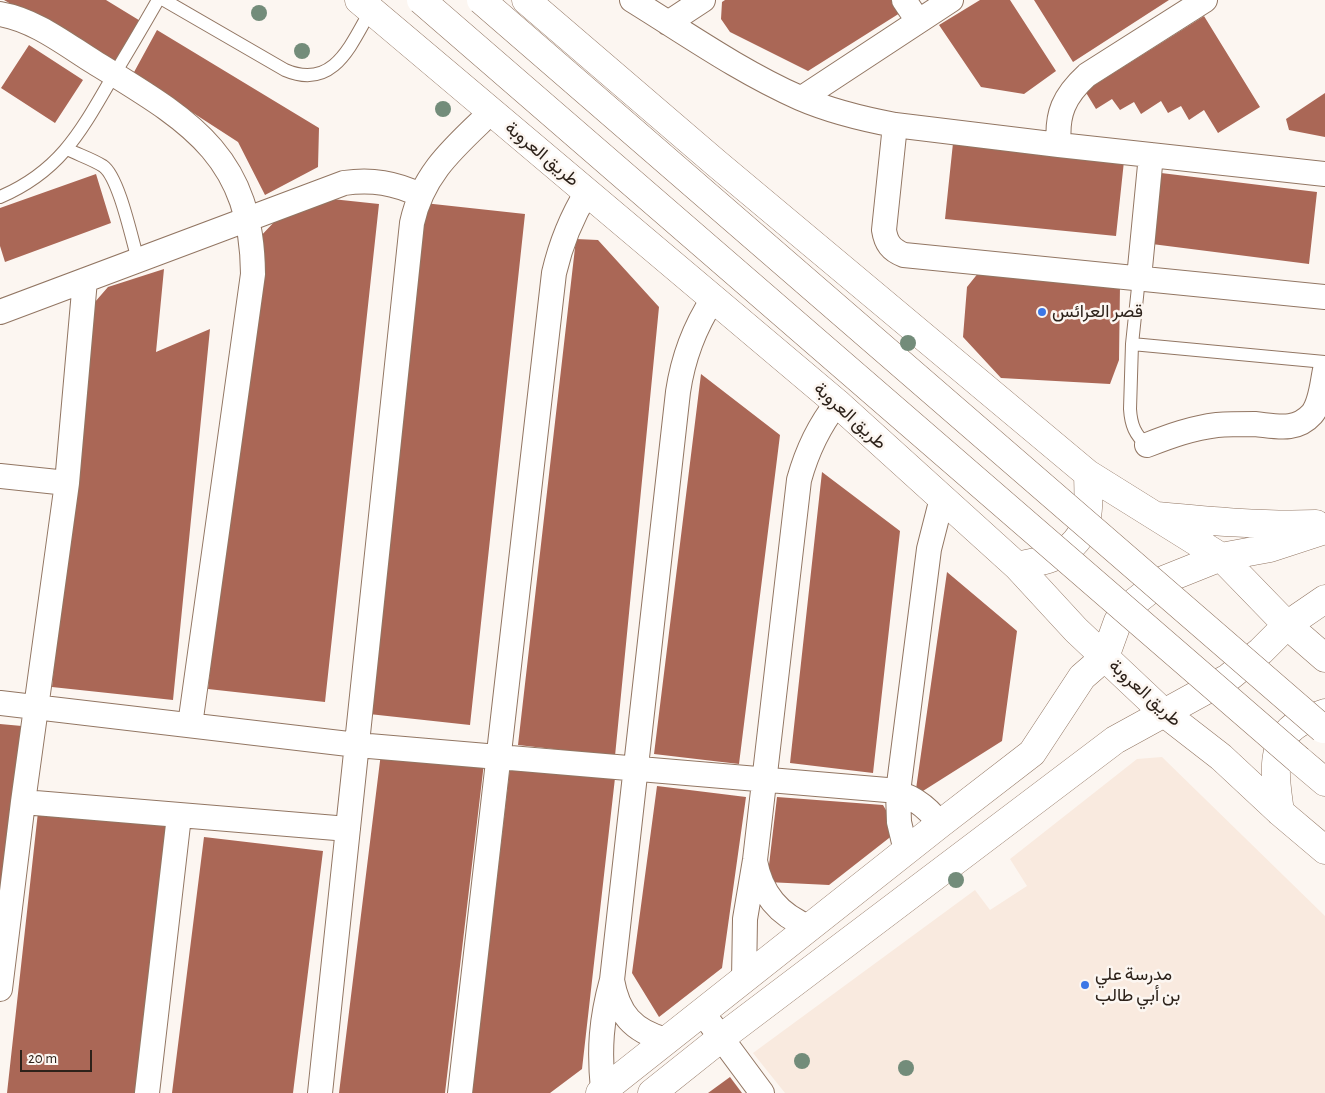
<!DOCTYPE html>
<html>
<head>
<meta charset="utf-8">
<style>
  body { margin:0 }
  #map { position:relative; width:1325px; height:1093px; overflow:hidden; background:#fcf6f1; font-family:"Alegreya Sans",sans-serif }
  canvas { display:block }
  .scale { position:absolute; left:20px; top:1050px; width:72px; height:22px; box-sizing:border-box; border:2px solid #2d221a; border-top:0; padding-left:6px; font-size:15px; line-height:18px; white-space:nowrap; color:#2d221a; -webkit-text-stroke:4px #fcf6f1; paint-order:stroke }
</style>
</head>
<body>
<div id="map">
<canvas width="1325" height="1093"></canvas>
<div class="scale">20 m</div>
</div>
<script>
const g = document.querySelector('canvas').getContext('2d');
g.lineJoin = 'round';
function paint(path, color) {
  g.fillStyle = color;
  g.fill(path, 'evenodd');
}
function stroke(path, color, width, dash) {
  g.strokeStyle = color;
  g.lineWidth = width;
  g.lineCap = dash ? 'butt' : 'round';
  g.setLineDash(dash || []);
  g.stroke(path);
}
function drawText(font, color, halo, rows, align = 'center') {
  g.font = font + ' "Alegreya Sans",Vazirmatn,sans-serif';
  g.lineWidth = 5;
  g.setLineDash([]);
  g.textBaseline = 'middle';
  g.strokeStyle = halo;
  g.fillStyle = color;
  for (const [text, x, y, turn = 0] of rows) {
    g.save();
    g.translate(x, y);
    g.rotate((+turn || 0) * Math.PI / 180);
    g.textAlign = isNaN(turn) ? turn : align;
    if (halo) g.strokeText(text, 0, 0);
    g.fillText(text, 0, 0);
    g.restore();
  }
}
const built = new Path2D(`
  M1162 757 1325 916V1093H785L753 1053 975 890 990 910 1027 886 1010 859 1137 759Z`);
const building = new Path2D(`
  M4 0H106L142 22 115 65Z
  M725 0H892L900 13 808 71 730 32 721 19 722 2Z
  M980 0H1010L1056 71 1024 94 981 87 939 25Z
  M1034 0H1169L1073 62Z
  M1204 16 1260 107 1218 133 1204 110 1189 120 1181 106 1168 113 1161 101 1141 114 1134 102 1120 110 1112 99 1096 109 1085 91Z
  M157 30 319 128 318 167 265 195 238 142 133 74Z
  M29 45 83 80 55 123 1 88Z
  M1325 93V137L1289 130 1286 119Z
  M953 143 1124 161 1116 236 945 219Z
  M1153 172 1317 192 1309 264 1144 243Z
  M96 174 111 223 5 262 0 246V208Z
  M313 197 379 204 325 702 208 689 257 240 278 218Z
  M424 203 525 214 470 725 369 714Z
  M576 239 598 240 659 307 615 756 518 745Z
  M164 269 156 352 210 329 173 700 52 687 88 310 108 287Z
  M979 272 1120 285 1119 360 1110 384 1001 378 963 337 967 287Z
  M701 374 780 435 739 764 654 754Z
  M822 472 900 531 873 773 790 763Z
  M947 572 1017 631 1002 741 915 796Z
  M0 724 22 726 1 889H0Z
  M381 753 484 763 445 1093H339Z
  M510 767 615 778 582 1069 550 1093H472Z
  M657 786 746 797 722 968 659 1017 632 973Z
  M777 797 883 805 898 831 829 885 767 882Z
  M38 812 171 824 140 1093H7Z
  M204 837 323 851 293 1093H172Z
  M730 1077 742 1093H708Z`);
const lane = new Path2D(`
  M164 0 285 70C334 91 351 44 371 10
  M67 149C79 155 92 159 103 166 119 177 132 240 138 260
  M0 197C58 172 79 135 109 83 126 55 142 28 158 0
  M1139 278 1132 344 1130 409C1131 425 1135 435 1147 445
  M1132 344 1325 362`);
const street = new Path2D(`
  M632 0C687 34 741 72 800 98 830 111 863 119 895 125L1059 145 1325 174
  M904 0 918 21
  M0 14C35 20 65 44 94 62 186 119 252 153 253 274L190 725
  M668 23 703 0
  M802 98 951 0
  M895 125 884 230C886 243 891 250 904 255L1325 297
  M1059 145C1056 114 1064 96 1087 75L1205 0
  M1139 278 1151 155
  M0 312 344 183C372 179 395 183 420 195
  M1147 445C1170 436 1192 428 1217 425 1229 424 1242 424 1255 424 1276 426 1296 432 1312 414 1321 403 1322 384 1325 370
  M0 476 67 483
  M0 703 357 745 887 790C910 794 926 805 940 824
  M23 802 348 829
  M906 851 899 822 898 792 929 549 942 498
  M755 861C761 894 779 915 809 927
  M744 979 745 919 755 860 799 480C807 451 818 427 837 403
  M612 980C618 1014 633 1031 666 1040
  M0 989 23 802 67 483 85 280
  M702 1012 762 1093
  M603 1090C599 1049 601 1020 612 980L678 392C683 358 694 328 713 299
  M147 1093 179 816
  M320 1093 412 223C423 172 456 146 491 112
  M460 1093 554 273C561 243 571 218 587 192`);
const secondary = new Path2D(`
  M359 0 837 403 1017 566 1076 630 1163 712 1221 757 1280 812 1325 850
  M526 0 716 163 1088 474 1221 557 1287 625 1325 658
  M1157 516C1210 521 1263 526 1316 524
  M1017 566C1028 563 1041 562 1051 558 1092 542 1089 511 1088 474
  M1280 812C1276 782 1267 742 1299 723 1307 719 1317 716 1325 713
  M600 1093 940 824 1032 753 1082 677 1105 657 1118 621 1136 601 1161 581 1221 557 1270 548 1325 530
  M652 1093 721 1038 1115 740 1228 678 1261 651 1287 625 1325 599`);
const highway = new Path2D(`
  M1299 760 1325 782`);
const highwayBridge = new Path2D(`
  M421 0 1299 760
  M481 0 1323 729`);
const trees = [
  [259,13],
  [302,51],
  [443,109],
  [908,343],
  [956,880],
  [802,1061],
  [906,1068]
];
const markers = [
  [1042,312,5,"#3c77e6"],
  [1085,985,5,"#3c77e6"]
];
const streetNames = [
  ["طريق العروبة",542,154,40],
  ["طريق العروبة",850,416,42],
  ["طريق العروبة",1145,693,42]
];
const poiNames = [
  ["قصر العرائس",1052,312],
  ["مدرسة علي",1095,975],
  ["بن أبي طالب",1095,996]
];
paint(built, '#f9eadf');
paint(building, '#aa6756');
stroke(lane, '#927663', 14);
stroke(street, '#927663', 26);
stroke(secondary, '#927663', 29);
stroke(highway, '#927663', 29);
stroke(lane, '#fff', 12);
stroke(street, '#fff', 24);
stroke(secondary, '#fff', 28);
stroke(highway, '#fff', 28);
stroke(highwayBridge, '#927663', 29, []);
stroke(highwayBridge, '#fff', 28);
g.fillStyle = '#738c7a';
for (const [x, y] of trees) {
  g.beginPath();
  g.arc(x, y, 8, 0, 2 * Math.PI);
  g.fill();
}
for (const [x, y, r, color] of markers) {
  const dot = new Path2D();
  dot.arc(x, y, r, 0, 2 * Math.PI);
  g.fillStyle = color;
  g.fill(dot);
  stroke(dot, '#fcf6f1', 2);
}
drawText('18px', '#2d221a', '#fcf6f1', streetNames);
drawText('18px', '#2d221a', '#fcf6f1', poiNames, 'left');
</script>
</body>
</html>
